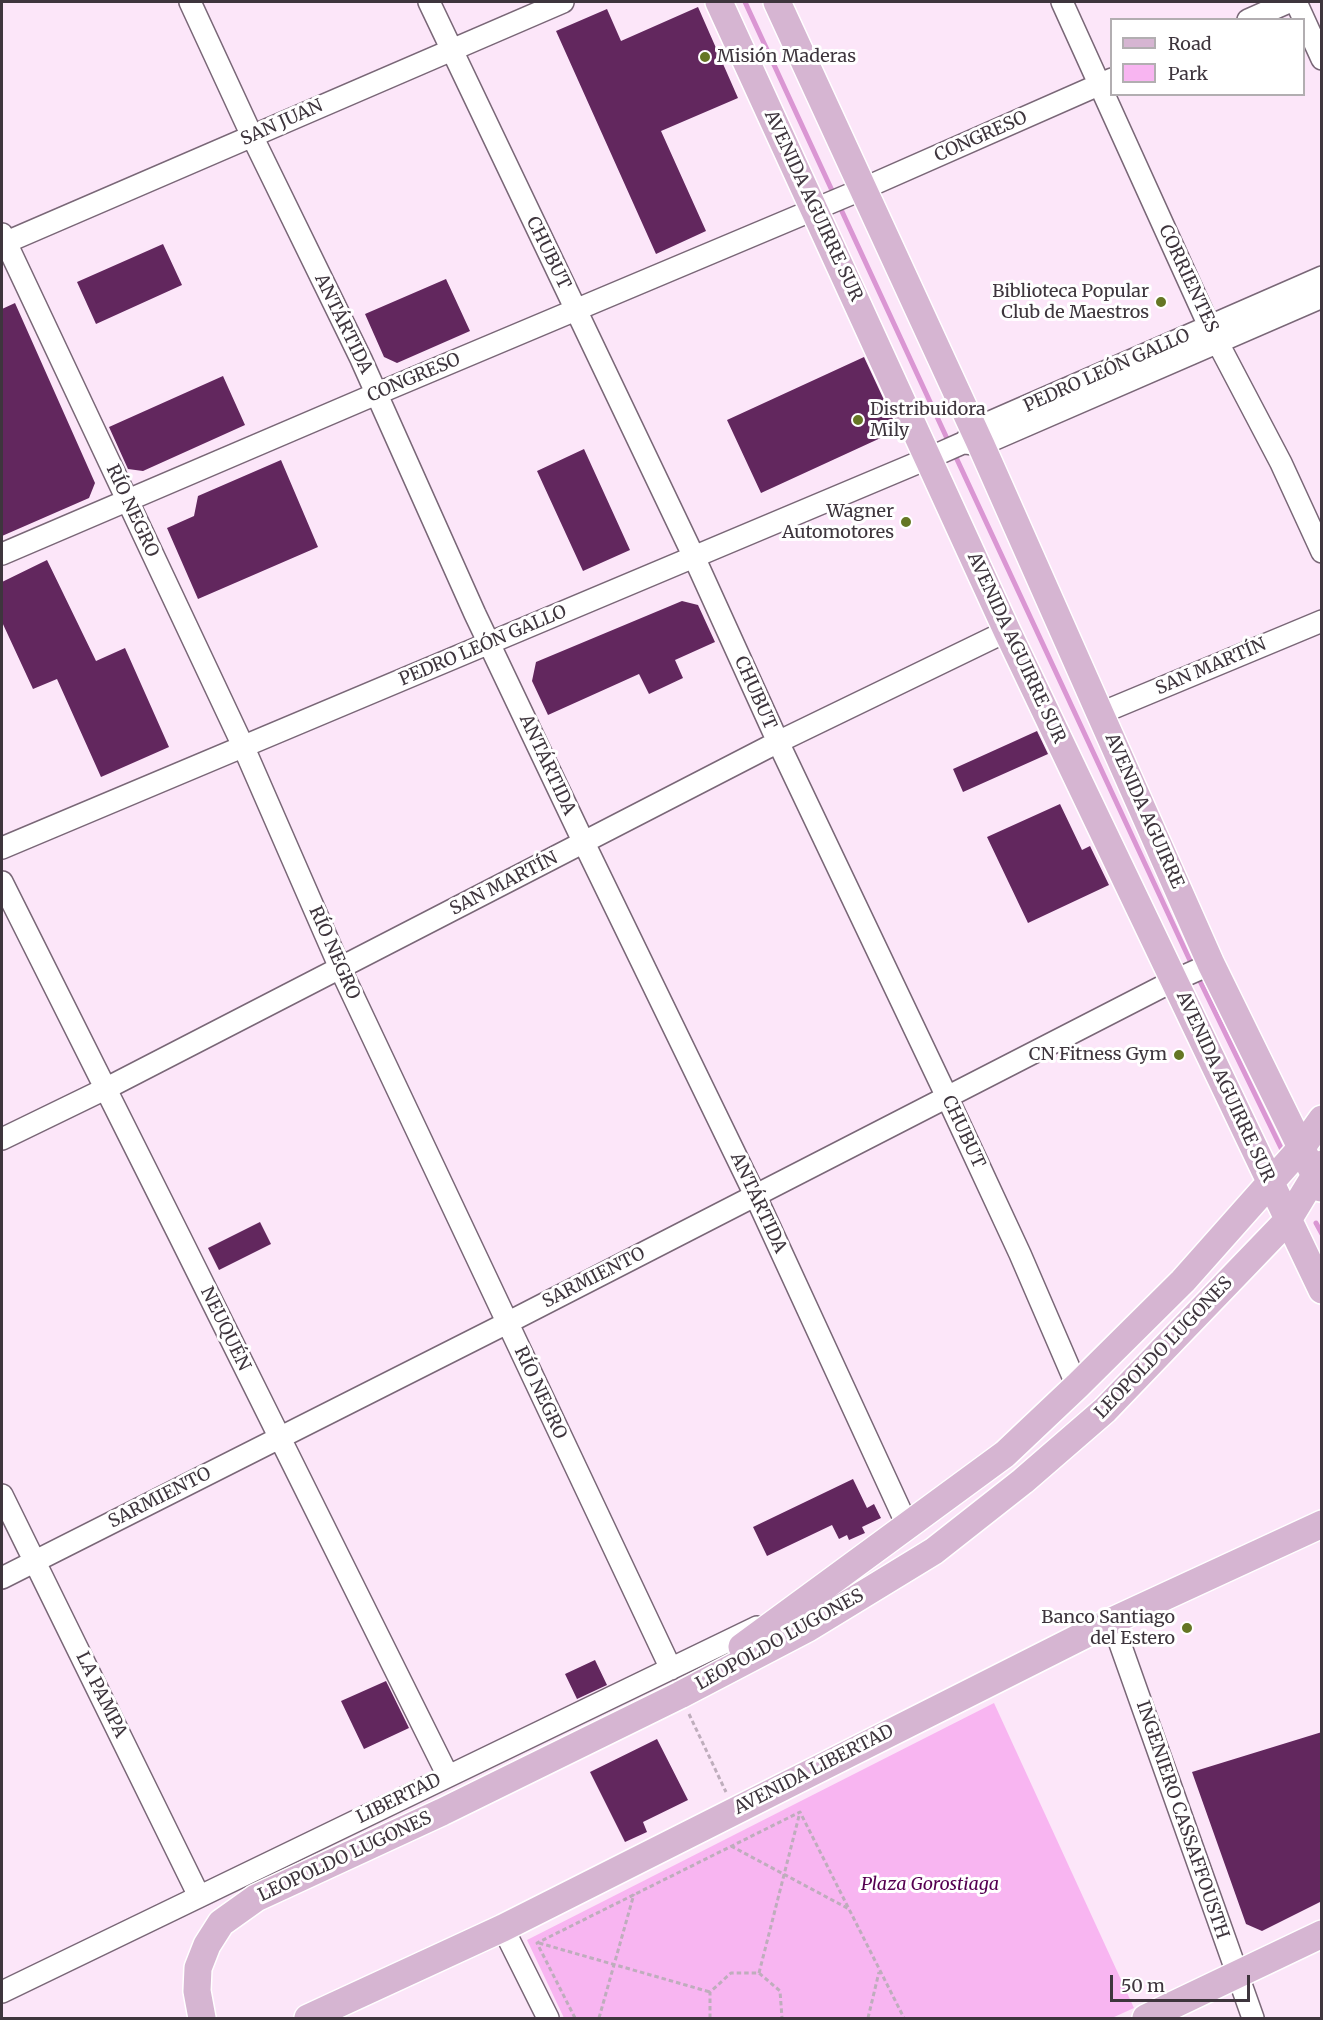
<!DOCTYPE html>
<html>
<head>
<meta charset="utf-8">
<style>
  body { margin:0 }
  #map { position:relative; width:1323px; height:2020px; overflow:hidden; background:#fce6f9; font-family:Merriweather,serif }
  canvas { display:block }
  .frame { position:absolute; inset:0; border:3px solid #3e353d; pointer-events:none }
  .legend { position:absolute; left:1110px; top:18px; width:195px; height:78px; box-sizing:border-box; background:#fff; border:2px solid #b2aeb1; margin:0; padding:8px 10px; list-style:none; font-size:18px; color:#3e353d }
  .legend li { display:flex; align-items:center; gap:12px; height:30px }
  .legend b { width:30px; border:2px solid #b2aeb1 }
  .scale { position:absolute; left:1110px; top:1975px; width:140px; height:27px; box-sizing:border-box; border:3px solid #3e353d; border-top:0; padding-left:8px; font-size:18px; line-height:21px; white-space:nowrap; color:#3e353d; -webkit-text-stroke:4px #fff; paint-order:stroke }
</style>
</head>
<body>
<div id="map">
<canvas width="1323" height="2020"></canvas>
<div class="frame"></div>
<ul class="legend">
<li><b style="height:8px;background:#d6b5d2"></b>Road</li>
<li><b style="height:16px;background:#f8b5f1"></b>Park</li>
</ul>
<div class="scale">50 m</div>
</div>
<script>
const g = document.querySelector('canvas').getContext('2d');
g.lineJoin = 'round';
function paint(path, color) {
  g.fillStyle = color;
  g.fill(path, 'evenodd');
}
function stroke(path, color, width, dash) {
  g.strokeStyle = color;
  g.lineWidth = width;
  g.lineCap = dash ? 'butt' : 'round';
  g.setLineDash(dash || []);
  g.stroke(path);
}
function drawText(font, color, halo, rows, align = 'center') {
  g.font = font + ' Merriweather,serif';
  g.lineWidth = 6;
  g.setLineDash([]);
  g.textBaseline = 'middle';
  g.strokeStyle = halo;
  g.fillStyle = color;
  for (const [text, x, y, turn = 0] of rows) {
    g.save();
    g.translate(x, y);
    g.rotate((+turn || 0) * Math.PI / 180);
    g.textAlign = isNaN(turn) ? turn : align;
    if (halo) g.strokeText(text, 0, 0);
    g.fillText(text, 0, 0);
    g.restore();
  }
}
const green = new Path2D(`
  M994 1703 1134 2008 1112 2018H564L527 1940Z`);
const stream = new Path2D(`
  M745 2 835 197
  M839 205 950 445
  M954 453 1193 967
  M1197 975 1283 1152
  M1316 1223 1322 1234`);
const building = new Path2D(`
  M698 7 738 98 661 131 706 231 656 254 556 31 607 9 621 41Z
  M163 244 182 285 96 324 77 282Z
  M446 279 470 331 397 363 384 357 365 314Z
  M15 303 95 483 89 498 2 536V309Z
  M864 357 898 430 761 493 727 420Z
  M223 376 245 425 143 471 128 469 109 427Z
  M584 449 630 550 583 571 537 471Z
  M281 460 318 547 198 599 167 528 194 516 198 496Z
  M47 560 96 661 125 648 169 747 101 777 57 679 33 689 2 622V582Z
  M682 601 698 605 715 642 675 660 683 678 649 694 639 674 548 715 532 681 536 662Z
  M1037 731 1048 754 963 792 953 769Z
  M1060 804 1082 850 1090 846 1109 885 1028 923 987 837Z
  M260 1222 271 1244 219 1270 208 1248Z
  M853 1479 867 1508 874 1504 881 1518 862 1527 865 1533 849 1540 847 1535 839 1539 832 1525 767 1556 753 1527Z
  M595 1660 607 1685 577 1699 565 1674Z
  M386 1681 409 1728 364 1749 341 1701Z
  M1322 1732V1901L1262 1931 1246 1924 1192 1772Z
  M657 1739 688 1800 643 1822 647 1832 625 1842 590 1772Z`);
const path = new Path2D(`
  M689 1714 726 1792
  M731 1846 849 1909
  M539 1943 710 1992
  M759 1973 800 1812
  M575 2018 537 1943 800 1812 904 2018
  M599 2018 634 1894
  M710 2018V1992L731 1973H759L780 1991 782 2018
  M868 2018 879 1972`);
const minor = new Path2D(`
  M190 2 252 136 361 359 475 614 584 843 755 1195 908 1527
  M429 2 694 557 778 742 947 1097 1020 1254 1077 1386
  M1062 2 1209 326 1281 463 1322 552
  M1296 2 1322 59
  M1248 20 1289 2
  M2 234 244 748 340 968 671 1669
  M2 244 563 2
  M966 443 981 445 1322 297
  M2 554 376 394 851 194 1112 79
  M1101 713 1322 621
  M2 848 929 458 965 442 974 429 1322 277
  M2 882C153 1179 298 1478 448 1776
  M2 1139 107 1088 778 742 1007 631
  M2 1495 199 1896
  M2 1578 507 1323 1175 980 1211 964
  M1112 1621 1253 2018
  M503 1928 548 2018
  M2 1992 757 1627`);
const major = new Path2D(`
  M719 2 1007 631 1322 1290
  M777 2 981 445 1211 964 1321 1188
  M742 1647 1005 1454 1077 1386 1183 1281 1302 1147 1322 1119
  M202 2018 197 1991 198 1968 207 1945 221 1923 256 1898 442 1812 680 1695 808 1628 934 1551 1023 1481 1105 1410 1288 1220 1322 1164
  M308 2018 503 1928 1112 1621 1322 1524
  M1146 2018 1322 1934`);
const markers = [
  [705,57,6,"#657624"],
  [1161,302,6,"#657624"],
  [858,420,6,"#657624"],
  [906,522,6,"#657624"],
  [1179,1055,6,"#657624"],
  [1187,1628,6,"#657624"]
];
const poiNames = [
  ["Misión Maderas",717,57,"left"],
  ["Biblioteca Popular",1149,292],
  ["Club de Maestros",1149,313],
  ["Distribuidora",870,410,"left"],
  ["Mily",870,431,"left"],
  ["Wagner",894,512],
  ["Automotores",894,533],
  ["CN Fitness Gym",1167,1055],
  ["Banco Santiago",1175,1618],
  ["del Estero",1175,1639]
];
const streetNames = [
  ["SAN JUAN",282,123,-24],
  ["CONGRESO",981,137,-24],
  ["AVENIDA AGUIRRE SUR",813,206,65],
  ["CHUBUT",548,253,64],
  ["CORRIENTES",1188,279,65],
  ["ANTÁRTIDA",343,324,64],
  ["PEDRO LEÓN GALLO",1107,371,-24],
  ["CONGRESO",414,378,-23],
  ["RÍO NEGRO",132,511,65],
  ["PEDRO LEÓN GALLO",483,646,-23],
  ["AVENIDA AGUIRRE SUR",1016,648,65],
  ["SAN MARTÍN",1211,667,-23],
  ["CHUBUT",755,693,66],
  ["ANTÁRTIDA",547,765,65],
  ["AVENIDA AGUIRRE",1144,811,66],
  ["SAN MARTÍN",504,884,-27],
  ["RÍO NEGRO",334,953,66],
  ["AVENIDA AGUIRRE SUR",1225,1087,65],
  ["CHUBUT",963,1132,65],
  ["ANTÁRTIDA",758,1203,65],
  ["SARMIENTO",594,1278,-27],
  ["NEUQUÉN",225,1329,64],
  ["LEOPOLDO LUGONES",1164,1348,-46],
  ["RÍO NEGRO",540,1393,65],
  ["SARMIENTO",160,1498,-27],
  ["LEOPOLDO LUGONES",780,1640,-29],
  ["LA PAMPA",101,1695,64],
  ["AVENIDA LIBERTAD",814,1770,-27],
  ["LIBERTAD",399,1799,-26],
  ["INGENIERO CASSAFFOUSTH",1182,1820,71],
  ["LEOPOLDO LUGONES",345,1857,-25]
];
const parkNames = [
  ["Plaza Gorostiaga",930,1885]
];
paint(green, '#f8b5f1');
stroke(stream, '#da96d3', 5);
paint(building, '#62275e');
stroke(minor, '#796777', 24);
stroke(major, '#fff', 30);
stroke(path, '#beadbc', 3, [4.5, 3]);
stroke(minor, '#fff', 21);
stroke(major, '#d6b5d2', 27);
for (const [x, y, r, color] of markers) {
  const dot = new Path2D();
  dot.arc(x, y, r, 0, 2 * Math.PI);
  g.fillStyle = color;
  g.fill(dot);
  stroke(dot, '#fff', 2);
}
drawText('18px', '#3e353d', '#fff', poiNames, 'right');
drawText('18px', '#3e353d', '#fff', streetNames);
drawText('italic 18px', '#550051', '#fff', parkNames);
</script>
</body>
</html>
